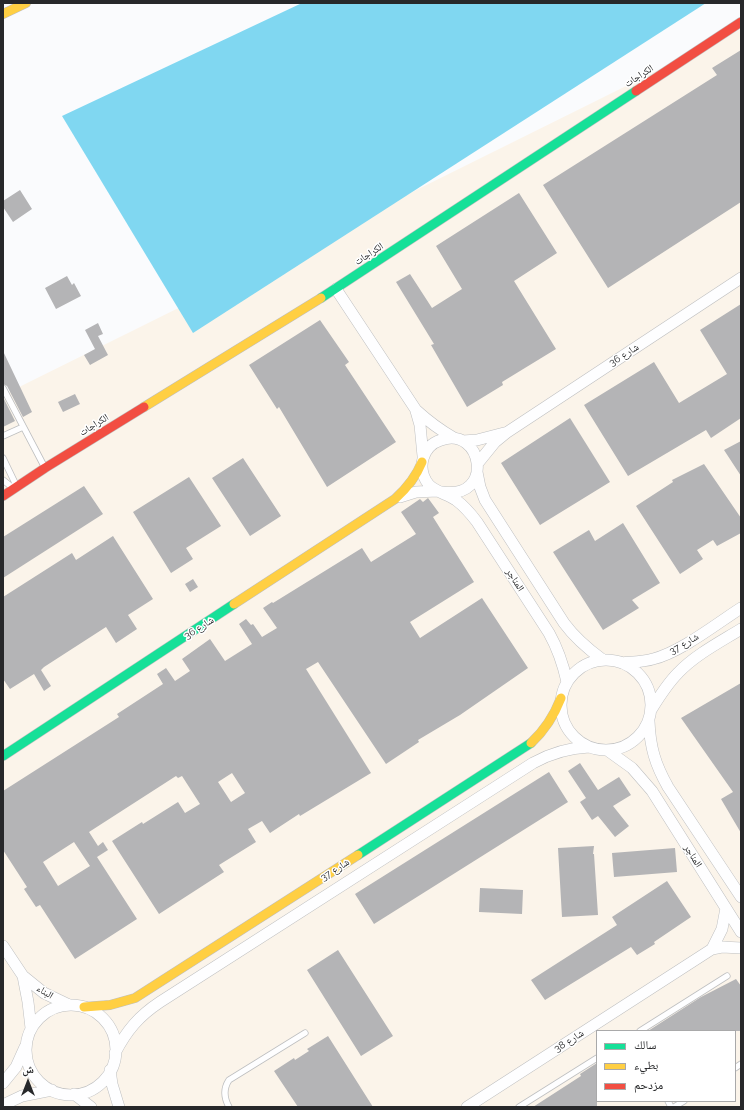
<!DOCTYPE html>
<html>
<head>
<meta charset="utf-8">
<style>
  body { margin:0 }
  #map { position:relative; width:744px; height:1110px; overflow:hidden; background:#fafbfd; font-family:Raleway,"Noto Naskh Arabic",sans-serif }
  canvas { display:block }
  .frame { position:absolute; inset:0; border:4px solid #27282a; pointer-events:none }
  .legend { position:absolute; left:596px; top:1030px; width:140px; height:72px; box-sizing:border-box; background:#fff; border:1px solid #a9a9aa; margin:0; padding:5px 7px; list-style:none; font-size:12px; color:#27282a }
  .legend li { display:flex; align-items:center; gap:8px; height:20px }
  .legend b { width:20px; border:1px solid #a9a9aa }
  .north { position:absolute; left:8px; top:1062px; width:40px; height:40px; -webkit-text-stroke:3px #fff; paint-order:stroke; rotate:0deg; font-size:11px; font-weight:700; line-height:16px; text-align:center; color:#27282a }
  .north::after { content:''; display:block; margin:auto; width:14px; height:18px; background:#27282a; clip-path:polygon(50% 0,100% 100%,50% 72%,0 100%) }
</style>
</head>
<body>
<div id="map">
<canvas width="744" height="1110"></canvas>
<div class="frame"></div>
<ul class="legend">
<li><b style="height:5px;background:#16e098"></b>سالك</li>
<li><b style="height:5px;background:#ffcf43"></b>بطيء</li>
<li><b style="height:5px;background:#f24e42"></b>مزدحم</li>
</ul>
<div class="north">ش</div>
</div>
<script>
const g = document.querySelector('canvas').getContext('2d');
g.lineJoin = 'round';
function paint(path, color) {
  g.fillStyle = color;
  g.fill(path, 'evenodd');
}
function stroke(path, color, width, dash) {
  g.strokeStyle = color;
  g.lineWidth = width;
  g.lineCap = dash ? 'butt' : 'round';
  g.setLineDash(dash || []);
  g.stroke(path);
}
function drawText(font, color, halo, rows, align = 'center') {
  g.font = font + ' Raleway,"Noto Naskh Arabic",sans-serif';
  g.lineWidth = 3;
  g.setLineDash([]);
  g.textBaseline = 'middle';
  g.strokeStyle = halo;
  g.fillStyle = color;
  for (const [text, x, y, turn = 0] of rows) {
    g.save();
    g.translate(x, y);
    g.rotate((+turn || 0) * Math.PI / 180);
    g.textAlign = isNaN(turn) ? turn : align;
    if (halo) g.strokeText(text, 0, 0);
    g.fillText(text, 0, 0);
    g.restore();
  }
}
const industrial = new Path2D(`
  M741 29V1107H3V395ZM597 1031H735V1101H597Z`);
const water = new Path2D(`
  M302 3H706L193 333 62 116Z`);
const building = new Path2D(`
  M741 50V202L608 288 543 185 717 75 712 68Z
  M20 190 32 209 13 222 3 207V201Z
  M519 193 557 253 514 281 556 349 502 382 503 385 467 407 431 345 434 344 396 282 410 274 432 308 462 289 436 246Z
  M67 276 72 285 74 283 81 296 56 309 45 288Z
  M741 304V418L711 438 706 430 628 476 584 405 654 362 679 403 727 374 700 330Z
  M320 320 349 362 345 365 396 442 327 487 279 407 277 409 249 365Z
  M98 323 103 334 98 336 108 355 90 365 84 355 95 349 85 330Z
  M3 351 32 412 23 417 7 386 3 384Z
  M75 394 80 404 63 412 58 402Z
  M3 397 15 421 3 427Z
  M570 418 610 482 540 525 501 463Z
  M741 441V476L724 450Z
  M243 458 281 516 250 536 212 478Z
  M704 464 741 518V533L717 546 713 540 697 550 703 559 680 574 636 506 673 482 672 480Z
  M189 477 221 526 186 548 193 559 171 573 133 512Z
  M84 486 103 514 3 578V537Z
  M428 498 439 513 433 517 474 582 410 622 420 638 482 598 528 668 460 715 418 740 419 742 386 764 318 662 306 669 371 773 300 816 299 814 270 833 262 821 248 829 256 842 219 865 224 872 159 914 112 841 142 822 143 824 178 802 185 813 200 804 182 776 178 778 176 776 89 832 98 846 103 842 108 850 97 857 137 919 75 959 40 905 36 907 24 889 27 887 3 850V791L119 717 117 714 163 684 157 674 166 668 175 681 190 671 182 659 210 639 225 661 252 644 239 624 246 619 251 625 253 624 262 637 277 628 263 608 272 602 273 603 362 548 371 562 416 534 401 512 420 499 423 502ZM232 773 245 793 231 802 218 782ZM74 842 90 866 58 886 43 862Z
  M623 523 660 583 632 600 639 608 603 630 553 552 589 530 595 541Z
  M113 536 153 599 128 615 137 629 116 643 106 627 44 667 41 670 51 686 44 691 34 674 10 689 3 679V597L72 553 76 560Z
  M193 579 198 587 190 592 185 584Z
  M741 683V833L721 799 733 792 681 718Z
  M580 763 598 790 619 777 631 795 613 806 629 826 615 837 598 816 592 820 580 802 586 798 568 771Z
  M549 772 568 802 374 924 355 894Z
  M594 846 593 854H594L598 915 562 917 558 848Z
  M675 848 677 872 614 877 612 853Z
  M667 881 691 917 654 942 655 944 637 955 631 947 545 1000 531 980 617 925 612 917Z
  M480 888 523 890 522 914 479 912Z
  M338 950 393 1036 361 1056 307 970Z
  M736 979 741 986V1031H648L701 997Z
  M328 1036 373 1107H298L274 1071 294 1058 295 1060 309 1051 307 1049Z
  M597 1063V1107H533L581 1076 580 1074Z`);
const lane = new Path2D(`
  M3 388 44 466
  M3 436 23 427
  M3 458 16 485
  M3 480 13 488
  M640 1031 727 976
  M735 1068 741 1064
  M668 1101 671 1107
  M229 1107C224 1098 223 1089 229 1080L305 1033
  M519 1107 597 1058
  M674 1107 684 1101`);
const street = new Path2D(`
  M336 289 416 410C428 421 440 430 454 438
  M416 411 420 425 423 456
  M463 441 477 440 504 433
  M478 463 495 442 506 433 741 278
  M477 472 480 487 485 500 564 623C575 638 588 649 603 660
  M442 492C496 500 482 425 441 440 422 446 416 469 429 485 436 492 447 494 456 500 464 506 471 514 477 522L549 633C558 649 563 664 567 682
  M400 497 416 492 437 491
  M561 705a45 45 0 1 1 90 0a45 45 0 1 1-90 0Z
  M622 663C632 662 643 662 653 659 681 652 716 624 741 608
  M651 710C659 697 667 684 678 673 695 655 720 642 741 629
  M649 721C650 747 655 764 668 787L741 897
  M607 750 632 768 652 791 741 932
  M3 946 23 976 44 993 69 1005
  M712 949 722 929 726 908
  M23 976 28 1002 31 1028
  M26 1050a45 45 0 1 1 90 0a45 45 0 1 1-90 0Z
  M115 1053C127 1030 139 1016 160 1002L533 763C551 753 568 748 589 747
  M110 1070 112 1084 119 1107
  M3 1083 16 1067 25 1047
  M74 1094 91 1107
  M3 1105 22 1096 52 1090
  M467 1107 712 949 722 947 741 948`);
const fast = new Path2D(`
  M321 298 636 91
  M3 756 234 604
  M358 855 531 743`);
const slow = new Path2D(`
  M3 14 26 3
  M144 407 321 298
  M234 604 395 499C407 488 416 477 422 462
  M531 743C545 730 554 716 561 698
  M84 1007 110 1005 135 998 358 855`);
const jam = new Path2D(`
  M636 91 741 22
  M3 496 45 468 144 407`);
const streetNames = [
  ["الكراجات",639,76,-33],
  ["الكراجات",369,254,-33],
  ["شارع 36",624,355,-33],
  ["الكراجات",94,425,-32],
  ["المناجر",515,580,57],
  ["شارع 36",199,628,-33],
  ["شارع 37",684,644,-31],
  ["المناجر",693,856,58],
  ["شارع 37",335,870,-33],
  ["البناء",45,992,32],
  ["شارع 38",569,1041,-33]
];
paint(industrial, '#fbf4ea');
paint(water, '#80d7f1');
paint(building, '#b4b4b6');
stroke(lane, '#bebfc0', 7);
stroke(street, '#bebfc0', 12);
stroke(fast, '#bebfc0', 10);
stroke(slow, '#bebfc0', 10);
stroke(jam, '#bebfc0', 10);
stroke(lane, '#fefeff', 5.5);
stroke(street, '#fefeff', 11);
stroke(fast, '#16e098', 9);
stroke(slow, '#ffcf43', 9);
stroke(jam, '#f24e42', 9);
drawText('10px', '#27282a', '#fff', streetNames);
</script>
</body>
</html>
